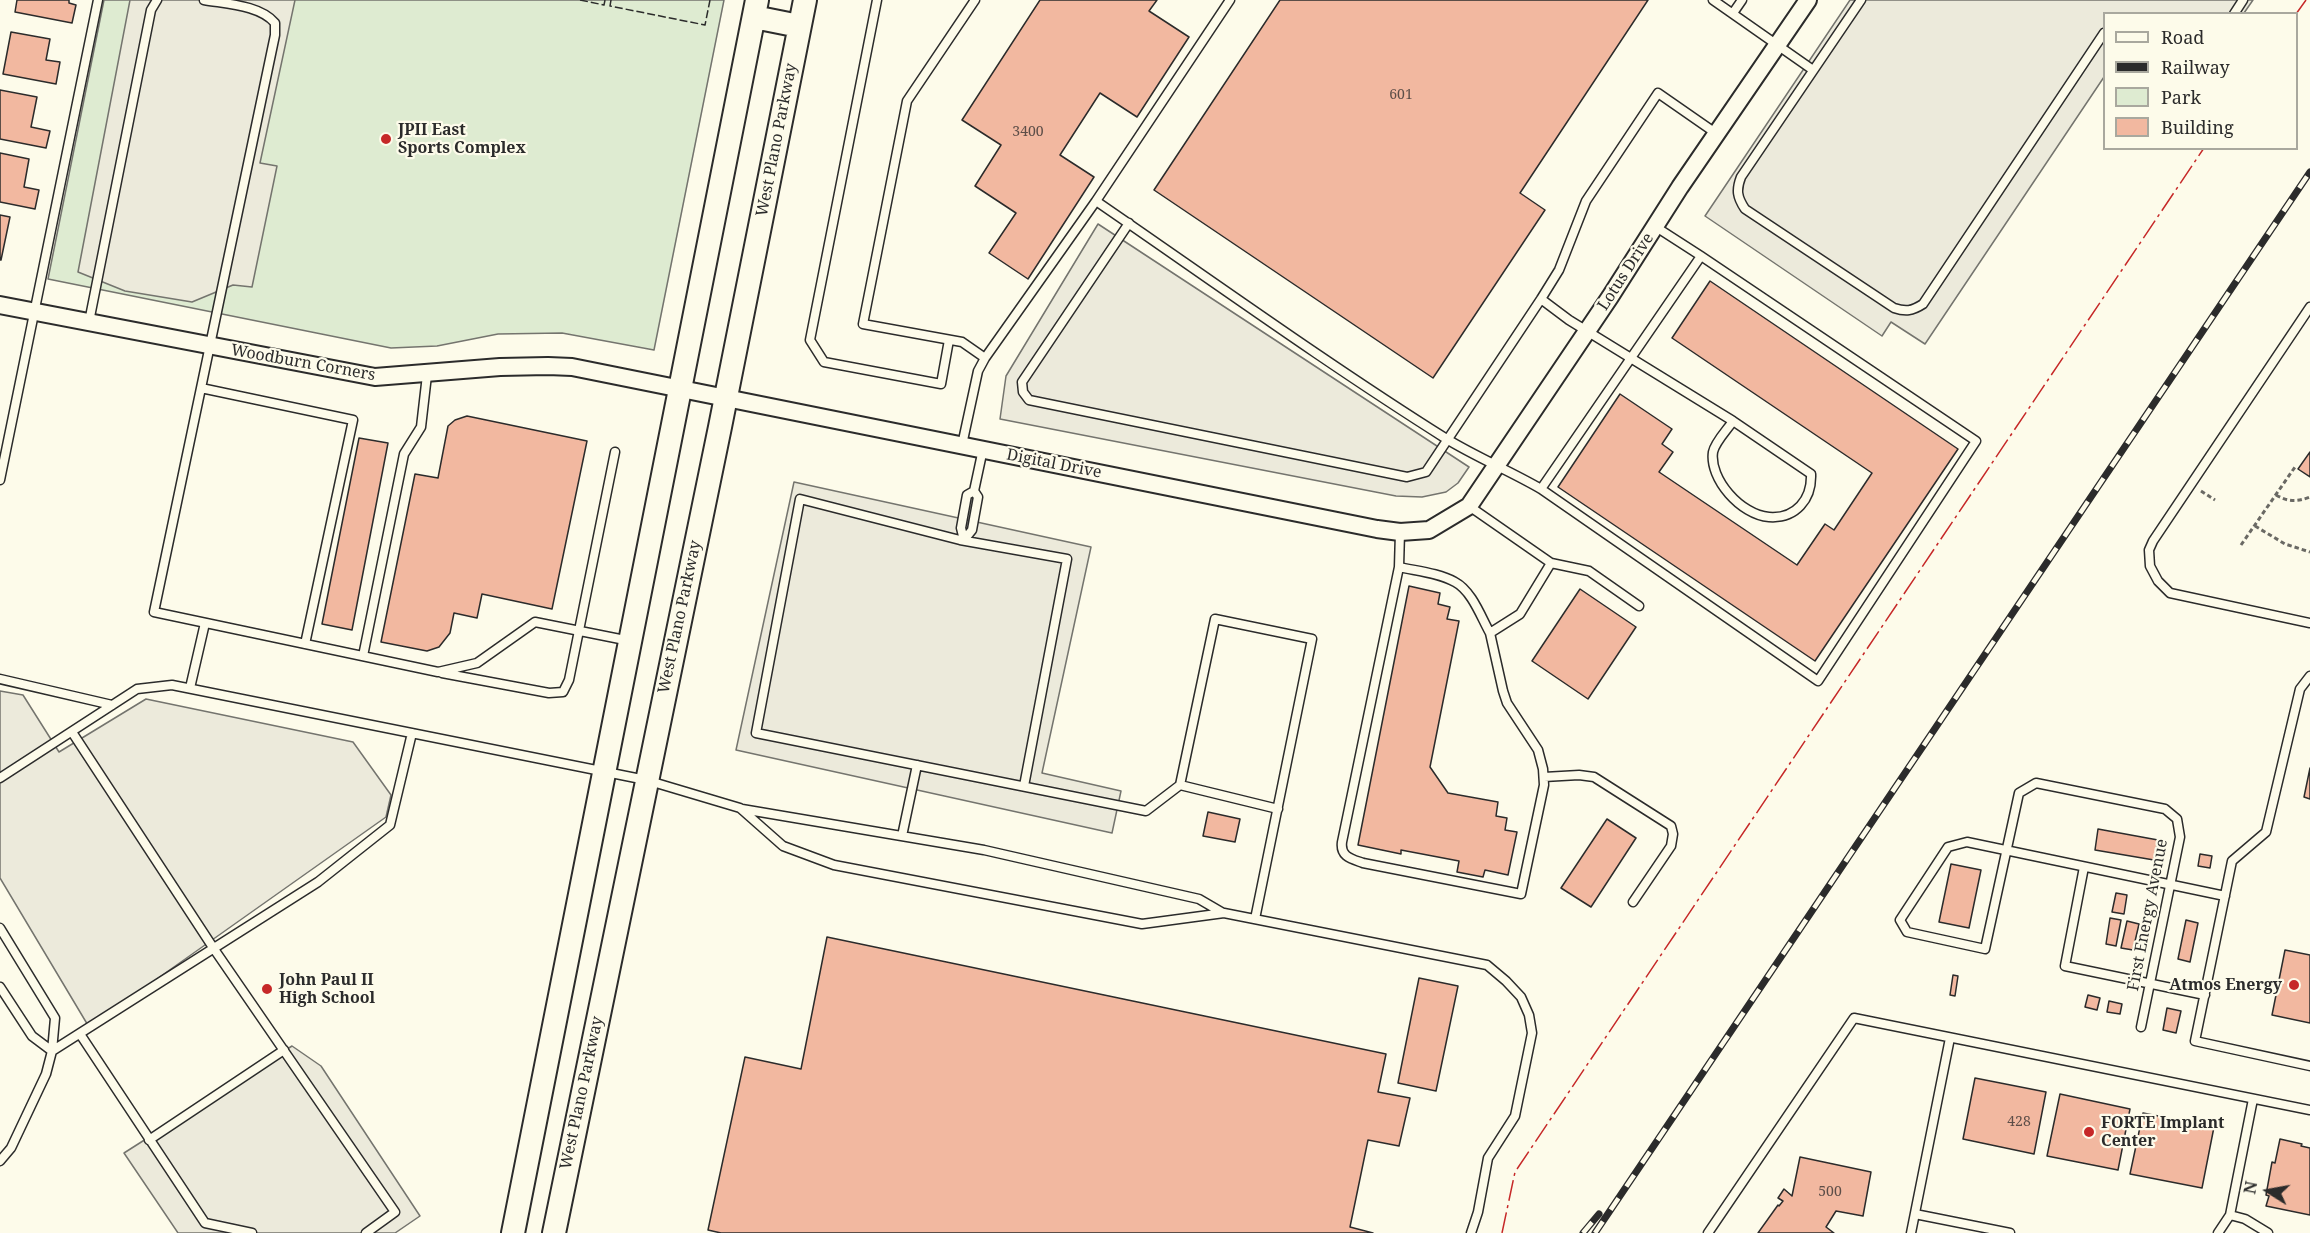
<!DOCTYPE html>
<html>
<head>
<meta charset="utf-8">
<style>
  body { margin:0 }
  #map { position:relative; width:2310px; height:1233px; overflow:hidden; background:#fdfbea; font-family:"Noto Serif",serif }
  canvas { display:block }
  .legend { position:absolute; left:2103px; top:12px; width:195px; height:138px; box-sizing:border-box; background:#fdfbea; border:2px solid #a9a89e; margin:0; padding:8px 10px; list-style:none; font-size:18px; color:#2b2b2b }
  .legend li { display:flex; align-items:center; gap:12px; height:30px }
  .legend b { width:30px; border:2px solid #a9a89e }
  .north { position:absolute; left:2238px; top:1161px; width:60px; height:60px; -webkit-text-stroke:4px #fdfbea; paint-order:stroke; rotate:281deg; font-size:16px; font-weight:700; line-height:24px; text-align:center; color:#2b2b2b }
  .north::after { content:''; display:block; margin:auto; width:21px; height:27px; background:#2b2b2b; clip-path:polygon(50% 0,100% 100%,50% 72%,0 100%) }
</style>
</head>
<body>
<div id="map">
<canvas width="2310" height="1233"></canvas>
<ul class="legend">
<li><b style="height:8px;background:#fdfbea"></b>Road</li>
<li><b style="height:8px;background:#2b2b2b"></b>Railway</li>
<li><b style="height:16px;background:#deebd1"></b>Park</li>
<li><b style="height:16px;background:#f2b8a0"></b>Building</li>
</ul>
<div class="north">N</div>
</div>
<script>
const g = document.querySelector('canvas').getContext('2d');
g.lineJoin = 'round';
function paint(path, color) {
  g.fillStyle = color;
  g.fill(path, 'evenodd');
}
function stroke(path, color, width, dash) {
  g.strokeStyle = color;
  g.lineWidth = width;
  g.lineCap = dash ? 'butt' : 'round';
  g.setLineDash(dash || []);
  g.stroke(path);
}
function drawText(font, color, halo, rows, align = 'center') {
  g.font = font + ' "Noto Serif",serif';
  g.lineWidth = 4.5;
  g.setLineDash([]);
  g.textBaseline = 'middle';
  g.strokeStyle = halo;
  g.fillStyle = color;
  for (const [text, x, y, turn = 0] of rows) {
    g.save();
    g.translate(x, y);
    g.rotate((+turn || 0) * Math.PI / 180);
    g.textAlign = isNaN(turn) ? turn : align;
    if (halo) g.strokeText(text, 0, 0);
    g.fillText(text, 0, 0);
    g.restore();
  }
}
const green = new Path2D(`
  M104 0H724L654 350 562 333 498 334 437 346 391 348 48 279Z`);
const parking = new Path2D(`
  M130 0H295L260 163 277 166 252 287 233 285 192 302 125 291 78 272Z
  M1850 0H2253L2244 13 2104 14V77L1925 344 1891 322 1882 336 1705 216Z
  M1098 224 1469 467 1458 483 1446 492 1422 497 1396 496 1000 419 1006 376Z
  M794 482 1091 547 1042 773 1121 791 1112 833 736 750Z
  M0 691 23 695 59 752 146 699 353 742 391 795 386 817 89 1027 0 878Z
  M292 1046 321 1066 420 1216 395 1233H178L124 1153Z`);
const building = new Path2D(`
  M17 0H69V3L76 5 72 23 15 12Z
  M1040 0H1157L1149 11 1189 37 1137 117 1100 93 1060 155 1094 177 1028 279 989 253 1016 213 975 186 1001 145 962 120Z
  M1280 0H1648L1520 193 1545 210 1433 378 1154 190Z
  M11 32 50 39 46 60 60 62 56 84 3 74Z
  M0 90 37 97 31 127 50 131 46 148 0 139Z
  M0 153 29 159 24 187 39 190 35 209 0 202Z
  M0 215 10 217 1 260H0Z
  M1710 281 1958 449 1815 661 1558 487 1620 394 1672 429 1662 444 1673 452 1659 472 1797 565 1825 524 1834 530 1872 473 1672 338Z
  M467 416 587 441 552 609 482 594 477 618 454 613 450 633 439 647 427 651 381 642 415 474 438 478 448 426 455 420Z
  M359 438 388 443 352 630 322 624Z
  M2310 452V477L2298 469Z
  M1409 586 1440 593 1438 604 1450 607 1447 619 1459 621 1430 767 1448 793 1498 802 1496 816 1507 818 1505 830 1517 832 1508 875 1485 870 1483 877 1457 872 1459 861 1401 850V854L1358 845Z
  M1580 589 1636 627 1588 699 1532 661Z
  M2310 768V799L2304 797Z
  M1208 812 1240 819 1235 842 1203 836Z
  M1607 819 1636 838 1591 907 1561 888Z
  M2098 829 2158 840 2154 860 2095 850Z
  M2200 854 2212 856 2210 868 2198 866Z
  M1951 864 1981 870 1969 928 1939 922Z
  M2116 893 2127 895 2124 914 2112 912Z
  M2110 918 2121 920 2116 946 2106 944Z
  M2186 920 2198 923 2190 962 2178 959Z
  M2127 921 2139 924 2133 950 2121 948Z
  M827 937 1386 1054 1378 1092 1410 1098 1399 1146 1368 1140 1350 1227 1373 1233H721L708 1230 745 1057 801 1069Z
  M2285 950 2310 955V1023L2272 1015Z
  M1953 975 1958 976 1955 996 1950 995Z
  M1419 978 1458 986 1436 1091 1398 1083Z
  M2088 995 2100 998 2097 1010 2085 1007Z
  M2109 1001 2122 1004 2120 1014 2107 1012Z
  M2167 1008 2181 1011 2176 1033 2163 1030Z
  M1975 1078 2046 1092 2034 1154 1963 1139Z
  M2060 1094 2130 1109 2118 1170 2047 1156Z
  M2143 1113 2214 1127 2202 1188 2130 1174Z
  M2280 1139 2302 1144 2301 1146 2310 1148V1215L2266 1206 2269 1196 2266 1195 2272 1162 2275 1163Z
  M1800 1157 1871 1172 1863 1216 1836 1211 1826 1227 1834 1233H1758L1778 1205 1779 1206 1783 1201 1778 1198 1784 1189 1792 1196Z`);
const path = new Path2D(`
  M2201 491 2215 500
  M2276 495C2288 502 2297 502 2310 497
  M2255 526 2285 544 2310 552
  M2241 545 2295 467`);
const service = new Path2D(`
  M877 0 810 340 824 362 941 384 949 340
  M975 0 907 101 863 324 962 342 985 358
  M1713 0 1813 70
  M1861 0 1741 177C1736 190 1737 197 1745 209L1894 308C1906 312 1912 311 1923 304L2104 33
  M1733 13 1742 0
  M2234 14 2243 0
  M1096 201 1230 0
  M1129 223 1022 382 1023 392 1029 400 1407 477 1426 472 1541 299 1559 270 1586 201 1658 93 1717 134
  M1656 227 1701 256 1976 441 1818 681 1541 489 1701 256
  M1541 299 1569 320 1733 421 1811 474C1812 499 1796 519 1769 517 1741 515 1709 479 1713 452 1715 442 1727 430 1733 421
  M2310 307 2153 541 2149 550 2150 566 2158 581 2170 593 2310 623
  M89 322 151 10 157 0
  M201 388 275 35V23C260 5 226 4 204 0
  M962 445 978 371 985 358 1096 201C1211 280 1326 363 1445 438 1476 457 1510 471 1541 489
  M0 480 98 0
  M974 491 978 497 972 530 964 540 961 528 967 495Z
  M974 491 983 449
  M1469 506 1551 563 1589 571 1639 606
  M1400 532 1399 567C1417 571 1439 573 1455 582 1472 591 1481 617 1490 633L1520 614 1551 563
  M1399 567 1342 842C1340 857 1352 859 1363 863L1521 894 1544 785 1543 769 1538 750 1507 703 1503 691 1490 633
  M305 644 353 420 201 388 154 612 438 672 477 663 535 622 630 641
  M363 656 404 454 421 427 427 375
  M442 673 549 693 563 692 569 680 615 452
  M2310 676 2300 689 2266 832 2232 861 2195 1041 2310 1066
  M0 679 112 705
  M190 688 205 623
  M72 732 214 949 395 1212 366 1233
  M1544 777 1579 775 1594 777 1671 826 1673 834 1671 846 1633 902
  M0 778 137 689 172 685 646 780 740 808 783 846 834 865 1142 924 1224 913 1487 965 1506 981 1521 997 1529 1015 1532 1033 1515 1116 1488 1158 1478 1212 1471 1233
  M1024 786 1067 559 960 540 800 499 756 733C886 759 1016 785 1146 811L1180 785
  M742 809 984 850 1199 899 1223 913
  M902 836 917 765
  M2084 867 2065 966 2205 995
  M1255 919 1312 639 1215 619 1180 785 1278 809
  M0 928 55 1018 52 1051 46 1074 11 1148 0 1161
  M0 987 32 1036 52 1051
  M2141 1027 2180 837 2177 819 2165 809 2036 783 2019 793 1985 949 1907 932 1900 920 1948 847 1967 842 2225 896
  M80 1034 205 1223 252 1233
  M52 1051 318 882 390 825 412 733
  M149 1140 284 1050
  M1915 1214 2010 1233
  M2230 1215 2245 1219 2268 1233
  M1708 1233 1854 1018 2310 1110
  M1911 1233 1950 1038
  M2218 1233 2230 1215 2253 1099`);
const minor = new Path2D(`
  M0 305 375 377 500 367 548 366 572 367 1377 529 1400 532 1429 530 1469 506 1610 297 1680 187 1808 0`);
const secondary = new Path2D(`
  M754 17 799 26
  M513 1233 757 0
  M554 1233 720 427 805 0`);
const rail = new Path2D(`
  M1583 1233 1599 1214
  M1595 1233 2310 172`);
const fence = new Path2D(`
  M580 0 604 5 605 0
  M611 0 610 6 705 25 710 0`);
const power = new Path2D(`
  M2296 14 2306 0
  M1502 1233 1515 1172 2204 148`);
const markers = [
  [386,139,6,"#c62828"],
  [2294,985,6,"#c62828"],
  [267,989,6,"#c62828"],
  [2089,1132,6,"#c62828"]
];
const numberNames = [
  ["601",1401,95],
  ["3400",1028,132],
  ["428",2019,1122],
  ["500",1830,1192]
];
const poiNames = [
  ["JPII East",398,130],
  ["Sports Complex",398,148],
  ["John Paul II",279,980],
  ["High School",279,998],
  ["Atmos Energy",2282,985,"right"],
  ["FORTE Implant",2101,1123],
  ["Center",2101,1141]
];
const streetNames = [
  ["West Plano Parkway",777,140,-79],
  ["Lotus Drive",1626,272,-57],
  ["Woodburn Corners",303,363,10],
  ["Digital Drive",1054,464,11],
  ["West Plano Parkway",680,617,-78],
  ["First Energy Avenue",2148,915,-79],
  ["West Plano Parkway",582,1093,-78]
];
paint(green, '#deebd1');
stroke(green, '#74746e', 1.5);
paint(parking, '#eceadb');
stroke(parking, '#74746e', 1.5);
paint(building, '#f2b8a0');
stroke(building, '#2b2b2b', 1.5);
stroke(service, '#2b2b2b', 11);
stroke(minor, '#2b2b2b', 20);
stroke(secondary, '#2b2b2b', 26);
stroke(path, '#6a6964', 3, [4.5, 3]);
stroke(service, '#fdfbea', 8);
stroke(minor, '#fdfbea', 16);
stroke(secondary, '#fdfbea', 22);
stroke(rail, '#2b2b2b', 7);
stroke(rail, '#fdfbea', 4.5, [14]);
stroke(fence, '#2b2b2b', 1.5, [8, 3]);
stroke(power, '#c62828', 1.5, [21, 4.5, 3, 4.5]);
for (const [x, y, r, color] of markers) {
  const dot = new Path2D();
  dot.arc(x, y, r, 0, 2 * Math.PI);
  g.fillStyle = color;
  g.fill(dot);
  stroke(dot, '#fdfbea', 2);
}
drawText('14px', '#5d4e48', null, numberNames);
drawText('bold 16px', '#2b2b2b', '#fdfbea', poiNames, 'left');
drawText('16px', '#2b2b2b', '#fdfbea', streetNames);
</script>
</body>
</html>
